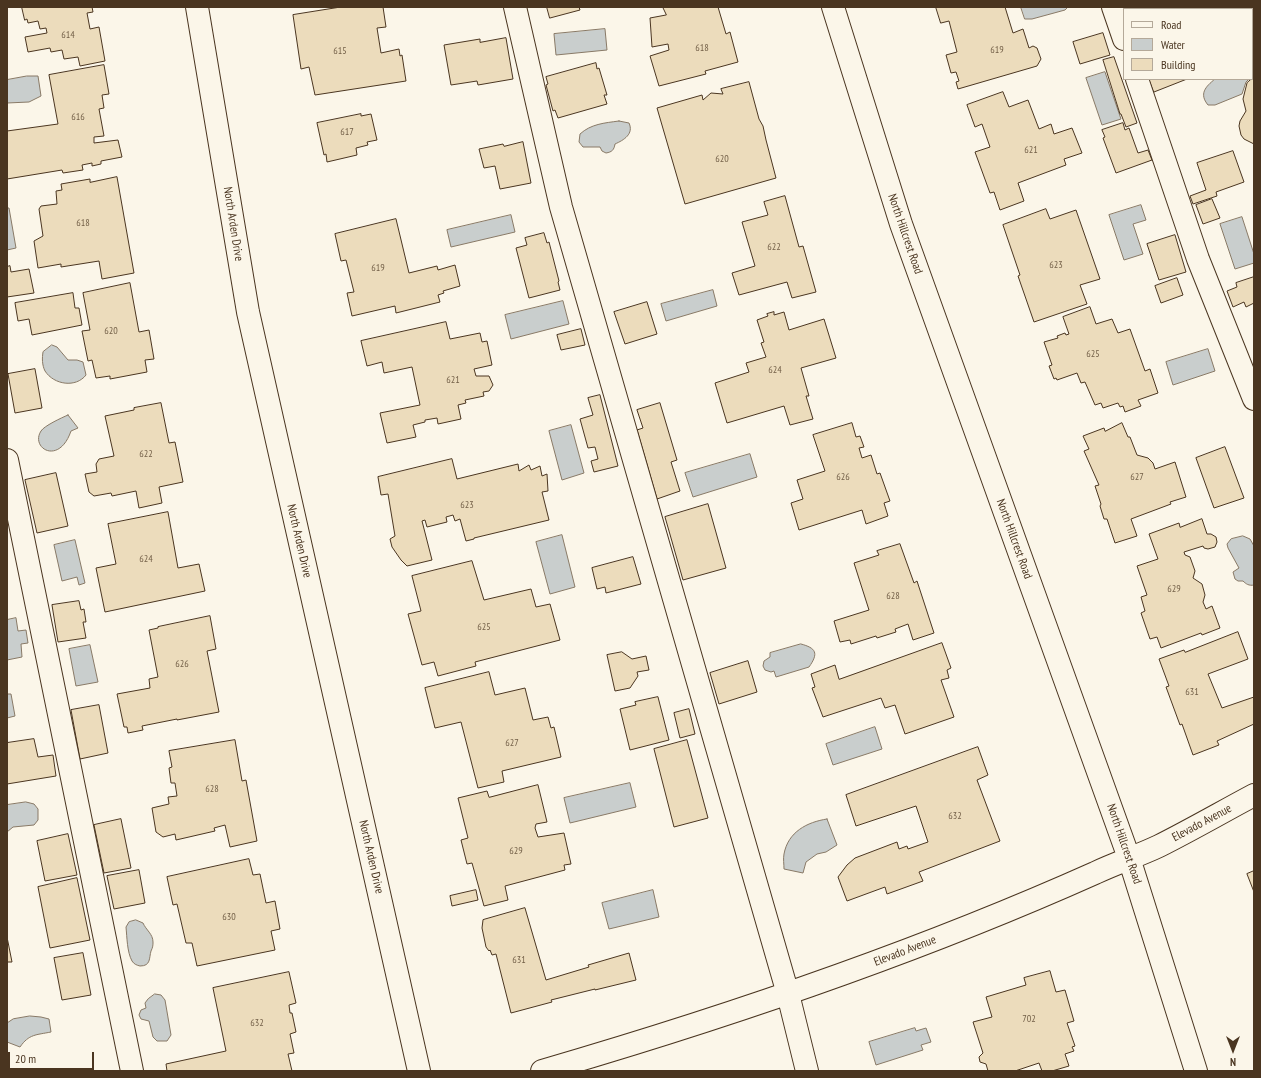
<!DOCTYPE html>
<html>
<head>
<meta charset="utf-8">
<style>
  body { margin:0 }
  #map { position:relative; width:1261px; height:1078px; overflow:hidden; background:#fbf6e9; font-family:"PT Sans Narrow",sans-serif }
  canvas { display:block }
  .frame { position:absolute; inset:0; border:8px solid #4a3520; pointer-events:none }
  .legend { position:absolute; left:1123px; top:8px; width:130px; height:72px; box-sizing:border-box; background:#fbf6e9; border:1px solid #b4a999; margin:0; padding:5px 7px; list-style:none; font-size:12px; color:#4a3520 }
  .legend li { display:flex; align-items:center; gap:8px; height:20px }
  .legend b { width:20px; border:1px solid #b4a999 }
  .north { position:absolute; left:1213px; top:1030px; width:40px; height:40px; -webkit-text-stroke:3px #fbf6e9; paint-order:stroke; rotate:180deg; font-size:11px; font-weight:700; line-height:16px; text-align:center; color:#4a3520 }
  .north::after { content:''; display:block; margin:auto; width:14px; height:18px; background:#4a3520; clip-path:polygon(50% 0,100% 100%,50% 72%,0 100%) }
  .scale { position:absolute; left:8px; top:1052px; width:86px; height:18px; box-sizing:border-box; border:2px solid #4a3520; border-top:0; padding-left:5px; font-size:12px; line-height:14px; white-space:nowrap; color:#4a3520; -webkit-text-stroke:3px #fbf6e9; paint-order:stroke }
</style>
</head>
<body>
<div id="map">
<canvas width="1261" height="1078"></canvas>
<div class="frame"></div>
<ul class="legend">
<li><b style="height:5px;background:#fbf6e9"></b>Road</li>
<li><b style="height:11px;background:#c9cecd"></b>Water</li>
<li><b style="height:11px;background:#ecdcbc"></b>Building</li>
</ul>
<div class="north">N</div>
<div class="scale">20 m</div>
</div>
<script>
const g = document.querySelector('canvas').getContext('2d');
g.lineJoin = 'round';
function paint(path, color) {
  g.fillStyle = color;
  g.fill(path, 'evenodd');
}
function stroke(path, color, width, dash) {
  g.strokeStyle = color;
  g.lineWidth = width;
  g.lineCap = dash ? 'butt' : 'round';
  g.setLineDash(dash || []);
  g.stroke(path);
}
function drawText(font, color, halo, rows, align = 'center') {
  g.font = font + ' "PT Sans Narrow",sans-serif';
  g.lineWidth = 3;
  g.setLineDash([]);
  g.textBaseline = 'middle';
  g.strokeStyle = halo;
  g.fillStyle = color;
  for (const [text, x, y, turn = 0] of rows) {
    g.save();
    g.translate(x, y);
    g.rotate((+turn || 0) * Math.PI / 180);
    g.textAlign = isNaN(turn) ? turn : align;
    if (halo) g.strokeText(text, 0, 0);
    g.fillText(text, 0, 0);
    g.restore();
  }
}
const water = new Path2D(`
  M1021 7H1068L1065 10 1032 19H1025Z
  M605 29 607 50 556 55 554 34Z
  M1105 72 1121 119 1102 125 1086 78Z
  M27 76H38L41 96 29 102 7 103V80Z
  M1215 79H1249L1246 82 1242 94 1215 105H1208C1199 94 1205 87 1215 79Z
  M619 121 629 123C634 134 624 140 615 144 614 150 612 152 606 153L602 151 600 147H583L579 142 580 134C591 124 604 123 619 121Z
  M1141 205 1146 220 1133 224 1143 254 1124 260 1109 215Z
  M7 208H9L16 248 7 250Z
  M511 215 515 232 451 247 447 230Z
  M1242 217 1254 254V263L1235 269 1220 224Z
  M713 290 717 306 666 321 661 304Z
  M563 301 569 324 511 339 505 315Z
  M52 345 57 347 68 360H77L83 362 86 375C76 388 54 385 45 371 42 365 42 358 43 352Z
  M1208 349 1215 371 1173 385 1166 362Z
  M68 415 78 428 71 431C59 466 30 448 41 431 44 426 61 418 68 415Z
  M571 425 584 473 562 480 549 431Z
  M750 454 757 477 693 497 685 473Z
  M562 535 575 587 550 594 536 542Z
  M1243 536 1250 539 1254 546V585C1249 586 1246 584 1243 581H1238L1235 579 1233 572 1239 568 1228 548 1227 544 1231 539Z
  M75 540 85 583 79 585 77 577 62 581 54 545Z
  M16 618 18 631 26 630 28 643 21 644 22 657 7 660V620Z
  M801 644C816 648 819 653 809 667L776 677 774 671 771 672 765 670 763 666 764 661 770 657V653Z
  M90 645 98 682 76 686 69 649Z
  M7 694H11L15 716 7 718Z
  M875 727 882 749 833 765 826 744Z
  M630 783 636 807 570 823 564 798Z
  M26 802 34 804 38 809V820L34 825 13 827 7 832V805Z
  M827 819 837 845 826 852 817 854 806 862 803 873 784 869C784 864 783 859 784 854 788 832 807 822 827 819Z
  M653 890 659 917 609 929 602 903Z
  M136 920 143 923C146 930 153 934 153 942 153 945 153 947 151 951 149 958 151 966 140 966 136 965 134 964 132 961 127 952 127 937 126 927L129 922Z
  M155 994 161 995 165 1000 171 1035 167 1041H157L153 1037 149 1021 141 1019 139 1015 141 1010 146 1008 145 1003 148 999Z
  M30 1016 41 1017 49 1019 51 1032C36 1035 29 1034 20 1047L7 1042V1023L13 1019Z
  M915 1028 916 1031 926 1028 931 1042 921 1045 923 1050 876 1065 869 1042Z`);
const building = new Path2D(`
  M22 7H92L93 12 87 13 90 29 99 27 105 61 80 66 78 57 64 59 62 50 51 52 50 48 28 52 25 37 47 33 46 28 40 29 38 21 28 23 27 19 25 20Z
  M341 7H383L386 27 377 28 381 53 399 49 400 56 402 55 406 81 315 95 309 67 301 69 293 15Z
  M547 7H579L580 10 550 18Z
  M663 7H718L726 34 730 32 738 62 705 71 706 74 659 86 650 56 669 50 668 44 652 47 650 18 666 15Z
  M936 7H1005L1013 33 1023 29 1029 48 1033 46 1037 48 1041 59 1037 66 958 89 956 82 959 81 956 72 951 73 946 55 957 52 949 21 941 23Z
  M1221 7H1254V34H1253L1254 37H1252V9H1222Z
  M1103 33 1110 55 1080 64 1073 42Z
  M506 38 513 79 478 85 477 81 451 85 444 45 480 39V42Z
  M1114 57 1137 123 1126 127 1121 114H1120L1103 60Z
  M596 63 597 69 599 68 607 95H604L607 104 558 118 555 110 553 111 546 85 548 84 546 77Z
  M104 65 109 94 102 95 104 108 99 109 104 136 94 137V143L118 140 122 157 101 161V164L92 166V163L82 165 83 170 63 173 62 170 7 179V131L58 124 49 75Z
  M1254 77V144L1244 139 1241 135 1239 126 1240 121 1246 111 1243 99 1247 83Z
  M1149 79H1187L1154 92Z
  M749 82 759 119 763 126 766 140 776 178 685 204 657 108 702 95 703 100 711 93 723 94 721 89Z
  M1003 92 1009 107 1028 100 1039 129 1051 124 1054 134 1072 128 1082 153 1064 159 1066 165 1018 183 1024 201 1000 210 994 192 990 193 975 152 990 147 982 124 975 127 967 105Z
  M361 114V116L371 114 377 140 367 142 368 145 356 148 357 155 327 162 326 154 324 155 317 123Z
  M1123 123 1125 130 1129 128 1138 153 1148 150 1152 160 1116 173 1103 138 1105 137 1102 130Z
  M523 142 531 183 500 189 495 166 484 168 479 149 503 144 504 146Z
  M1233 151 1244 182 1216 192 1217 196 1193 204 1190 196 1206 190 1197 163Z
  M117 177 134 273 102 279 99 261 61 267V264L38 268 34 241 43 236 39 209 41 206 57 204 56 191 62 190 61 184 90 179V182Z
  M785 196 799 247 803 246 816 292 792 298 787 282 739 295 732 273 755 266 742 222 768 215 764 202Z
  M1212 199 1220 218 1203 224 1196 205Z
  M1046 209 1050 219 1076 210 1100 279 1080 285 1087 304 1034 322 1018 276 1020 275 1003 225Z
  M396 219 409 273 437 266 438 270 455 265 460 286 443 291 444 293 438 295 440 302 396 313 395 306 352 316 347 293 354 292 346 260 341 261 335 234Z
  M544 233 547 243 549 242 559 281 558 282 560 290 529 298 516 248 527 245 525 238Z
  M1175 235 1186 272 1159 280 1147 244Z
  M10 266 11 272 29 269 34 293 7 297V267Z
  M1254 277V303L1246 307 1244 302 1233 307 1227 291 1237 287 1236 283Z
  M1177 278 1183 295 1161 303 1155 286Z
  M130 283 139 332 149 330 154 359 145 360 147 372 110 379V376L96 378 92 360 88 361 82 331 90 330 83 293Z
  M73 293 75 308H79L82 325 32 335 29 319 18 321 15 303Z
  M647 302 657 334 625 344 614 312Z
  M1090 307 1096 324 1112 319 1118 333 1130 329 1145 371 1150 369 1158 393 1138 400 1141 406 1125 412 1123 406 1120 407 1118 403 1103 408 1101 403 1095 405 1085 382 1081 383 1077 373 1057 380 1056 378 1054 379 1049 366 1052 365 1044 342 1058 338 1057 336 1065 333 1066 335 1069 334 1063 317Z
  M774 312V315L784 312 789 330 824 319 836 358 801 368 809 396H806L813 419 790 425 784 406 727 423 715 383 749 372 746 363 766 357 761 343 764 342 757 320 768 316 767 314Z
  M446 322 450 339 480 333 482 342 487 341 492 365 474 369 476 376H489L493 385 489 391 483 392 484 396 465 400 466 403 458 405 461 419 438 424 437 418 425 420V422L413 425 416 437 387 443 380 413 420 405 412 367 384 373 382 362 367 366 361 341Z
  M581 329 585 345 561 350 557 335Z
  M35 369 42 408 15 413 8 374Z
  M600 395 618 466 594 472 591 461 598 459 595 447 588 448 580 419 593 415 588 398Z
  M161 403 169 443 175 442 183 482 159 487 162 503 139 508 136 491 112 496 111 493 94 496 89 492 85 474 97 472 96 464 99 459 114 456 105 416 134 410V408Z
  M660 403 677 460 671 462 680 491 657 499 637 430 643 428 637 410Z
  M852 423 856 437 860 436 864 447 859 448 862 458 871 455 877 474 880 473 890 501 884 503 888 516 866 524 862 510 799 530 791 503 803 499 797 480 825 471 813 435Z
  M1122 423 1128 437H1130L1137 455 1148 458 1153 463 1155 469 1175 462 1186 497 1170 502 1171 504 1131 519 1137 536 1115 543 1107 519H1104L1100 506 1101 504 1095 486 1099 485 1084 451 1089 449 1083 436 1104 428 1105 431Z
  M1225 447 1244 498 1214 508 1196 458Z
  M452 459 457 479 518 464 519 471 529 465 531 470 540 466 542 476 547 474 548 491 542 492 549 520 474 538V539L466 541 460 519 455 521 453 515 446 517 447 522 427 527 425 520 422 521 432 560 407 566 401 560 392 547 390 539 395 536 388 494 381 495 378 477Z
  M56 473 68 526 37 533 25 480Z
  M708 504 726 568 683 580 665 517Z
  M168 512 178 568 199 564 205 591 105 612 96 568 116 564 108 524Z
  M1202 519 1207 534H1211L1216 537 1217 542 1215 547 1208 549 1204 548 1203 546 1184 552 1185 555 1190 557 1195 571 1193 578 1202 584 1205 595 1203 602 1206 609 1212 606 1220 628 1202 635 1201 633 1161 648 1157 637 1150 639 1141 613 1145 611 1141 597 1147 595 1137 566 1158 559 1149 534 1179 523 1180 527Z
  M900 544 914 583 917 581 934 633 913 640 908 624 895 629 896 632 877 638 876 636 851 644 850 640 840 642 834 621 869 610 854 563 879 555 877 551Z
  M633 557 641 584 606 593 605 587 597 589 592 568Z
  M472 561 484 600 531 589 536 607 550 604 560 640 475 662 476 666 438 676 434 662 422 665 408 614 421 611 412 576Z
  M79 601 81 610 84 609 86 622H83L86 638 58 642 52 605Z
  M210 616 216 649 207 651 219 712 177 720V719L142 726 143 730 128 733 127 727H124L117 694 150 688 149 679 158 677 149 630 158 628V627Z
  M1238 632 1248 659 1208 674 1222 708 1254 697V724L1217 741 1219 745 1193 755 1182 724 1180 725 1166 687 1169 686 1159 659 1184 650 1185 652Z
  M942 643 951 668 947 670 949 678 941 680 954 717 905 734 895 705 885 708 881 698 823 717 812 688 815 687 811 674 835 665 839 679Z
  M622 652 632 659 646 656 649 670 637 672 638 676 630 688 615 691 607 655Z
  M748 661 757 692 719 704 710 673Z
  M489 672 495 695 525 688 533 720 548 717 551 728 554 727 561 757 502 771 504 782 478 788 461 722 435 728 425 688Z
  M658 697 669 740 630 750 620 709 636 705 635 702Z
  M99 705 108 753 80 759 71 710Z
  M689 709 695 734 680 738 674 713Z
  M34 739 38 757 53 755 56 776 7 784V743Z
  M235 740 242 781 246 780 257 841 230 847 225 825 214 828 215 831 176 840 175 834 163 837 156 832 152 808 169 804 168 797 177 796 175 783H171L169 768 172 767 169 751Z
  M687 740 708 818 674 827 654 749Z
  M978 747 988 775 977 780 1000 841 919 872 923 881 887 894 885 887 847 901 838 877 847 865 855 858 897 842 899 849 907 846 908 849 928 842 916 806 856 826 846 795Z
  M538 785 547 822 536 824 535 828 538 837 564 833 571 864 564 865 565 870 505 886 508 900 484 906 472 863 467 864 461 840 468 838 458 798 487 791 489 797Z
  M121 819 131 868 104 873 94 825Z
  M68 834 77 875 45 881 37 841Z
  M249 859 253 875 260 874 266 903 275 901 280 929 271 931 275 950 197 966 192 943H186L177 904 173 905 167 877Z
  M139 870 145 903 114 909 107 876Z
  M1254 871V892L1247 874Z
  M77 878 90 940 50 948 38 887Z
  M476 890 478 900 452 906 450 896Z
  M525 908 546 980 589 967 588 965 629 953 636 980 595 990V989L551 1000 552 1002 511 1013 496 954 492 955 490 950 489 951 486 947 482 928 483 920Z
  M7 937 12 962H7Z
  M83 953 91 995 62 1000 54 958Z
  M1050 971 1056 992 1065 990 1074 1021 1067 1023 1075 1046 1072 1047 1074 1051 1065 1054 1069 1066 1052 1071H1042L1039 1063 1015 1071H988L986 1064 980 1062 979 1057 983 1053 973 1022 992 1017 986 997 1026 985 1024 978Z
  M289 972 296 1003 289 1005 290 1013H292L296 1032 290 1034 294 1053 288 1054 292 1071H167L166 1064 226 1051 213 988Z`);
const minor = new Path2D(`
  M197 7 248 312 419 1071
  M515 7 561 207 788 994 807 1071
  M833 7 901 224 1129 858 1196 1071
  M1113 7 1124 39
  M1137 79 1198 259 1254 399
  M7 460 132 1071
  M542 1071C731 1016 916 953 1095 873 1116 863 1138 856 1159 846 1191 830 1222 812 1254 795`);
const numberNames = [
  ["614",68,35],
  ["618",702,48],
  ["619",997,50],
  ["615",340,51],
  ["616",78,117],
  ["617",347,132],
  ["621",1031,150],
  ["620",722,159],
  ["618",83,223],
  ["622",774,247],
  ["623",1056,265],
  ["619",378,268],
  ["620",111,331],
  ["625",1093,354],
  ["624",775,370],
  ["621",453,380],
  ["622",146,454],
  ["626",843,477],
  ["627",1137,477],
  ["623",467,505],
  ["624",146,559],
  ["629",1174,589],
  ["628",893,596],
  ["625",484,627],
  ["626",182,664],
  ["631",1192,692],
  ["627",512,743],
  ["628",212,789],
  ["632",955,816],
  ["629",516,851],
  ["630",229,917],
  ["631",519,960],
  ["702",1029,1019],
  ["632",257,1023]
];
const streetNames = [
  ["North Arden Drive",233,224,81],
  ["North Hillcrest Road",905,234,71],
  ["North Hillcrest Road",1014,539,70],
  ["North Arden Drive",299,541,77],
  ["Elevado Avenue",1202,823,-28],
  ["North Hillcrest Road",1124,844,71],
  ["North Arden Drive",371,857,77],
  ["Elevado Avenue",905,951,-21]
];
paint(water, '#c9cecd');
stroke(water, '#887966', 1);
paint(building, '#ecdcbc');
stroke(building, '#4a3520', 1);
stroke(minor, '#4a3520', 24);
stroke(minor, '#fbf6e9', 22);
drawText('10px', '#725f47', null, numberNames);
drawText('12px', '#4a3520', '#fbf6e9', streetNames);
</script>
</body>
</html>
